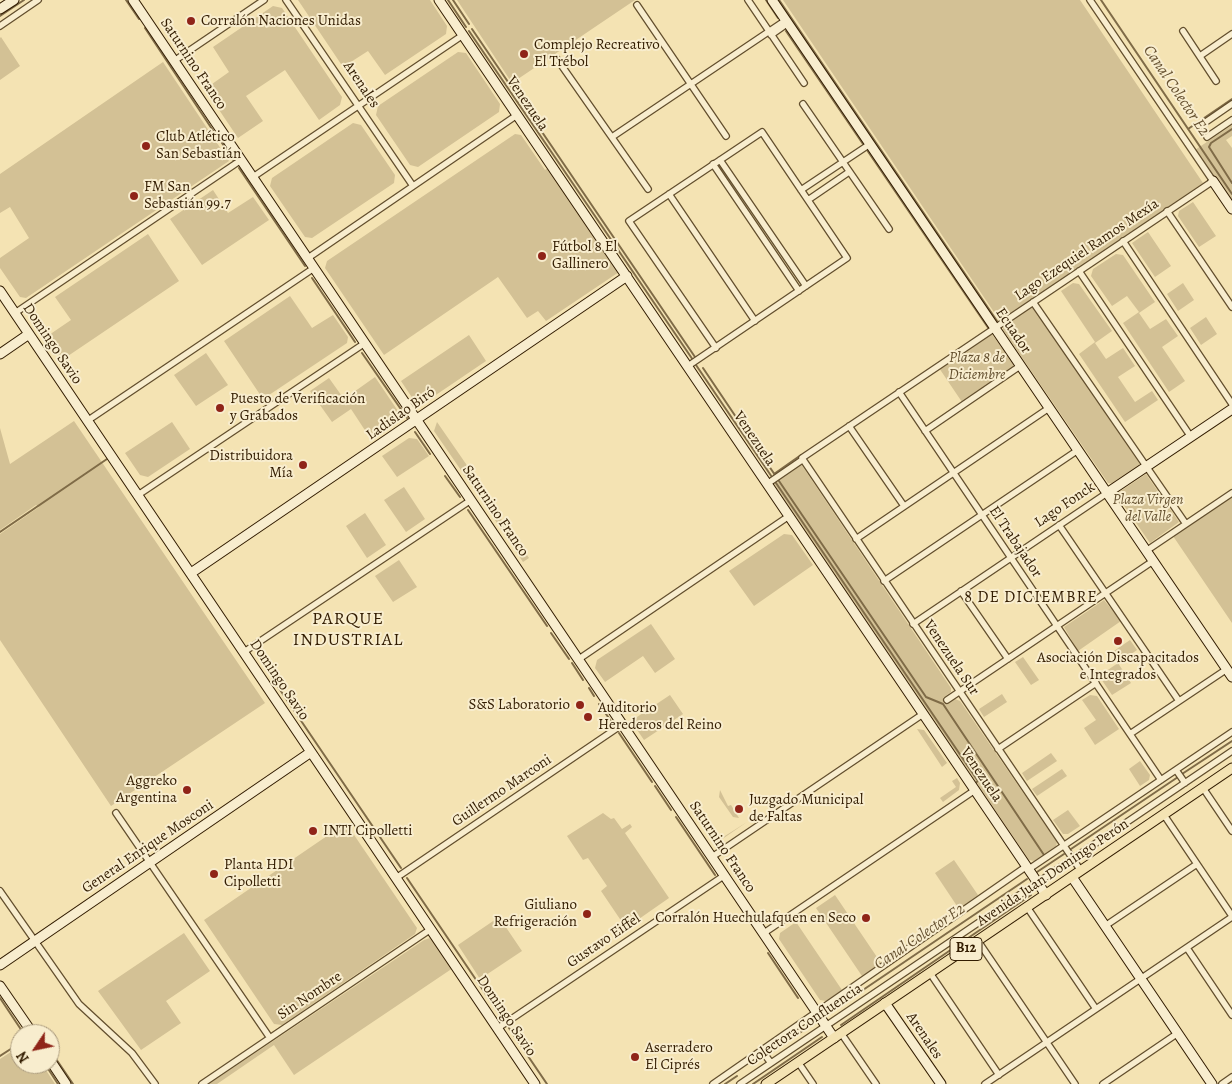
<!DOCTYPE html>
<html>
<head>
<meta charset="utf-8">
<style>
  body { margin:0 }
  #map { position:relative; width:1232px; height:1084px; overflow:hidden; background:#f4e3b3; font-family:Alegreya,serif }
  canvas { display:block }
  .north { position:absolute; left:10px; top:1024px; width:50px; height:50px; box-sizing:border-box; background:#f8edce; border:1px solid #a9997c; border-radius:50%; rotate:236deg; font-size:14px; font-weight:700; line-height:20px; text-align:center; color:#321c00 }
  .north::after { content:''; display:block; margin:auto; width:18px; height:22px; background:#8f2418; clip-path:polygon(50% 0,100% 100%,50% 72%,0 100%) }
</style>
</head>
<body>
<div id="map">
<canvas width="1232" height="1084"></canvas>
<div class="north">N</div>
</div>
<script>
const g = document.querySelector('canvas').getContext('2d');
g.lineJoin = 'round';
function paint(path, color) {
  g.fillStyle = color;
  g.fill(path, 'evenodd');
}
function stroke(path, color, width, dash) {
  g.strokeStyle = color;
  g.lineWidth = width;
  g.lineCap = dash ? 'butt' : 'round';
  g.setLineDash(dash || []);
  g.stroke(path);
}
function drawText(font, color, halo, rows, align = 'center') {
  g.font = font + ' Alegreya,serif';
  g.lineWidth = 4;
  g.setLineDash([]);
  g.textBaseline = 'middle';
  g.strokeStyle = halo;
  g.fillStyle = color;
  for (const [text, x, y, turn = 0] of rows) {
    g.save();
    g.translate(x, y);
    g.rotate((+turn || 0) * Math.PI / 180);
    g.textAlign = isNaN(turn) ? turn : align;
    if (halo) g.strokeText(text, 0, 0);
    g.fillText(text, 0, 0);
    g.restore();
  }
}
const green = new Path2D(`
  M298 0H430L447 26 446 34 385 75 368 51 343 67Z
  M457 0H635L512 83Z
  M783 0H1080L1203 183 1000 321Z
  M273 6 282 8 342 97 340 105 319 120 285 70 246 96 263 121 238 138 205 89 229 72 213 47Z
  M1 37 20 66 0 80V38Z
  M458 52 466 53 500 104 499 112 418 167 410 165 376 115 378 106Z
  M163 62 229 161 26 298 20 297 0 268V258L29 238 10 207 0 213V174Z
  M353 123 361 125 395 175 394 183 312 238 305 237 270 186 272 178Z
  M1232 125V136L1226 140 1232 148V204L1195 150Z
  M515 134 521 135 545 170 551 166 622 270 546 321 538 311 527 318 498 277 384 355 325 268 327 261Z
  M213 190 228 213 253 197 269 220 202 265 170 219Z
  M1193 202 1216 236 1199 247 1178 216 1179 211Z
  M1148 232 1171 266 1155 277 1132 243Z
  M148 234 179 281 62 360 46 337 71 320 55 297Z
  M1116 254 1123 255 1155 302 1139 313 1150 329 1166 319 1178 336 1162 347 1185 381 1169 392 1123 323 1139 312 1127 296 1112 306 1091 276 1093 269Z
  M1073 283 1079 284 1112 331 1095 343 1106 359 1123 348 1135 366 1118 377 1135 402 1152 391 1158 400 1125 422 1079 354 1095 342 1061 291Z
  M1183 283 1194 300 1178 311 1167 294Z
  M290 296 312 328 333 315 348 337 347 343 263 399 224 341Z
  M1030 307 1034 308 1139 463V467L1114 484 1108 483 1003 330V326Z
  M1206 317 1217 334 1201 345 1190 328Z
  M991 333 1013 362V367L962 402 939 368Z
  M469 335 486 361 424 403 415 402 401 381Z
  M206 353 228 385 196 406 174 375Z
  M375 377 400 414 399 422 372 441 351 409 332 422 310 391 329 378 344 399Z
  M74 421 265 703 111 806 0 640V534L39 507 36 505 0 530V428L10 464Z
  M172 422 190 449 148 477 140 475 125 453Z
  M437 422 493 503 487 508 434 431Z
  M409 438 417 439 429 456 397 477 382 456Z
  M799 461 951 688V692L943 698 947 704 955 699 960 701 1057 842 1056 846 1034 861 1029 860 771 480Z
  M1146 474 1179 522 1150 543 1116 494Z
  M404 487 425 519 406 532 384 500Z
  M1232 496V623L1173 536Z
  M365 513 386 545 367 558 346 526Z
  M499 518 504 521 529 558 523 562 495 520Z
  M784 534 792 535 813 565 754 606 729 571Z
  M399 560 417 587 393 602 375 576Z
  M1104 600 1121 621 1078 651 1064 627Z
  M651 624 675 659 655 673 643 656 605 682 595 668 597 660Z
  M1130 640 1137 650 1118 663 1131 683 1112 695 1099 676 1118 663 1111 653Z
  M1023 657 1039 680 1031 685 1015 662Z
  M1002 694 1007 702 984 717 979 709Z
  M670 695 683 714 644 740 631 721Z
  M1090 695 1097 696 1119 729 1095 745 1084 728 1096 720 1082 700Z
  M917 729 924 730 947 763 942 767Z
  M1051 753 1057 761 1027 781 1022 773Z
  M1140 761 1150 775 1149 780 1140 786 1129 769Z
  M1062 769 1067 776 1037 796 1032 789Z
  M957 778 960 783 959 790 943 802 940 798 956 787 952 781Z
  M720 790 728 806 731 805 739 818 733 817 719 797Z
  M1068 810 1080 826 1068 834H1063L1053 820Z
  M603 813 611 819 614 818 622 829 630 824 632 827 625 833 669 898 626 928 601 891 607 886 588 858 583 860 567 836Z
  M699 816 717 841 747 822 718 842 712 841 698 820Z
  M346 823 417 928 415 934 282 1025 274 1024 204 920Z
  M954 860 978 895 959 909 935 873Z
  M835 895 881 963 862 976 816 908Z
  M499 917 522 951 480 979 458 945Z
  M796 922 842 990 826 1001 820 1000 779 939 780 933Z
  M184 933 210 971 166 1001 181 1023 141 1050 98 991Z
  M430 938 453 968 294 1075 274 1045 217 1084H209L424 940Z
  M20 1046V1064H42L55 1084H0V1059Z`);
const stream = new Path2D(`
  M126 0 139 19
  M448 0 466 27
  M453 0 469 24
  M766 0 778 18
  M779 0 997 321 996 324
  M1101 0 1232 194
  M0 16 24 0
  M145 28 214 132
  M472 29 695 357
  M469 31 693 360
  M786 31 863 144
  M1188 129 1232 99
  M1232 129 1211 143 1209 147 1232 183
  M220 140 234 161
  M867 150 989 329
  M239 168 305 266
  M312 278 355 342
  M362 353 407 418
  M696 365 978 781 974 784
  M703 368 775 475
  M415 432 430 454
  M774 474 801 455
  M445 476 460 497
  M779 481 926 697 943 704 1044 855
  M468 510 547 626
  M0 532 107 459
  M551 633 569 659
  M572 663 583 680
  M272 678 401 868
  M589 688 594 696
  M599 704 613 724
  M619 733 652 782
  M1182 774 1232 741
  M655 786 671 810
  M676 817 715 875
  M1071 849 1178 777
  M1037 872 1064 854
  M407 878 502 1018
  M768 953 798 998
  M0 998 24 1034
  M826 1015 1027 879
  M841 1025 1031 895
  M509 1028 547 1084
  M50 1050 73 1084
  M773 1051 817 1021
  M0 1056 20 1043
  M45 1064 58 1084
  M725 1084 737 1076
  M753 1084 822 1037`);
const street = new Path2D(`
  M286 0 413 186
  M748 0 804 83
  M637 5 726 136
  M0 26 38 0
  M1183 31 1216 81
  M771 35 788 23
  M1200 56 1232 34
  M557 59 648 189
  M174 61 264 0
  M803 104 889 229
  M1200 126 1232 104
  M612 137 786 20
  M1207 137 1232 120
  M720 160 806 286
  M713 164 799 291
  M253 177 463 35
  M801 190 870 144
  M669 194 755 321
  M808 200 849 172
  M1167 211 1232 307
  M1123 241 1232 404
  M308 258 517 115
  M1079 271 1191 437
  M1033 302 1186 524
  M15 313 241 160
  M688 366 847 258 762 132 629 221 716 348
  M899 392 1161 780
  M87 421 314 268
  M849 426 904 506
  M925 431 1020 366
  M767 484 802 460
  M138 495 365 343
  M1059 525 1179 701
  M856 539 1049 408
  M1146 551 1232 493
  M884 581 1078 450
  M961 591 1008 659
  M913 624 1107 493
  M244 652 471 500
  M579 659 789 516
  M947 700 1153 561
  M1130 734 1227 669
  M998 749 1096 683
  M1176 770 1185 783
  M1203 788 1232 831
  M116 813 270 1038
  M1164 815 1232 916
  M712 857 923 714
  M1029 869 1232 732
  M1081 871 802 458 1213 181 1090 0
  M396 878 623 724
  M0 891 79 1004 132 1053 155 1084
  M1027 907 1096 1009
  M1105 926 1197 864
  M764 933 975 790
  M978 941 1075 1084
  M1187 948 1232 1015
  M930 973 999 1075
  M498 1028 725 875
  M841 1033 876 1084
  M762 1051 771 1063
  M798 1062 813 1084
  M202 1084 431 929
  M713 1084 1027 866
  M740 1084 1232 751
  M985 1084 1232 917
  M1103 1084 1178 1033
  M1222 1084 1232 1077`);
const secondary = new Path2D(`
  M133 0 834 1038
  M439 0 1046 895
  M772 0 1232 677
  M0 9 14 0
  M1213 181 1232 209
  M0 291 535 1084
  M0 354 29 334
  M1107 493 1232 409
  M191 573 627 276
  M1072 877 1212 1084
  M0 965 311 752
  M0 986 33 1034
  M885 1003 941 1084
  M50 1060 66 1084`);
const primary = new Path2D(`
  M766 1084 1232 768`);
const markers = [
  [191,21,5,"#8f2418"],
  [524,54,5,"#8f2418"],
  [146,146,5,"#8f2418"],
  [134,196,5,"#8f2418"],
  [542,256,5,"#8f2418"],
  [220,408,5,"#8f2418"],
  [303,465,5,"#8f2418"],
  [1118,641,5,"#8f2418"],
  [580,705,5,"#8f2418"],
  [588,717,5,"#8f2418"],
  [187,790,5,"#8f2418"],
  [739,809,5,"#8f2418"],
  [313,831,5,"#8f2418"],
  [214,874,5,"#8f2418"],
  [587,914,5,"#8f2418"],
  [866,918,5,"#8f2418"],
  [635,1057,5,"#8f2418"]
];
const shields = [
  [966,949,32]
];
const shieldNames = [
  ["B12",966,949]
];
const poiNames = [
  ["Corralón Naciones Unidas",201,21],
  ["Complejo Recreativo",534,45],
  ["El Trébol",534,62],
  ["Club Atlético",156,137],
  ["San Sebastián",156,154],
  ["FM San",144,187],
  ["Sebastián 99.7",144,204],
  ["Fútbol 8 El",552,247],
  ["Gallinero",552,264],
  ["Puesto de Verificación",230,399],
  ["y Grabados",230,416],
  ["Distribuidora",293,456,"right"],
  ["Mía",293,473,"right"],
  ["Asociación Discapacitados",1118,658,"center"],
  ["e Integrados",1118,675,"center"],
  ["S&S Laboratorio",570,705,"right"],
  ["Auditorio",598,708],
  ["Herederos del Reino",598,725],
  ["Aggreko",177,781,"right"],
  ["Argentina",177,798,"right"],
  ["Juzgado Municipal",749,800],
  ["de Faltas",749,817],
  ["INTI Cipolletti",323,831],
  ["Planta HDI",224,865],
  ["Cipolletti",224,882],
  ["Giuliano",577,905,"right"],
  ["Refrigeración",577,922,"right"],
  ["Corralón Huechulafquen en Seco",856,918,"right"],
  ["Aserradero",645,1048],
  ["El Ciprés",645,1065]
];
const streetNames = [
  ["Saturnino Franco",193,64,56],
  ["Arenales",361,85,56],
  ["Venezuela",527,104,56],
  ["Lago Ezequiel Ramos Mexía",1087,250,-34],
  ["Ecuador",1013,331,56],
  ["Domingo Savio",52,344,56],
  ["Ladislao Biró",401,414,-35],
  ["Venezuela",754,439,56],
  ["Lago Fonck",1065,505,-34],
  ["Saturnino Franco",495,511,56],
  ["El Trabajador",1015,542,56],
  ["Venezuela Sur",951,658,56],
  ["Domingo Savio",279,680,56],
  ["Venezuela",981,775,56],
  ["Guillermo Marconi",502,791,-34],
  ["General Enrique Mosconi",148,847,-34],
  ["Saturnino Franco",722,847,56],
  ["Avenida Juan Domingo Perón",1053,873,-34],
  ["Gustavo Eiffel",604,941,-34],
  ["Sin Nombre",310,996,-34],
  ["Domingo Savio",506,1016,56],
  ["Colectora Confluencia",805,1025,-34],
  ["Arenales",924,1036,56]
];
const parkNames = [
  ["Plaza 8 de",977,358],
  ["Diciembre",977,375],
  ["Plaza Virgen",1148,500],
  ["del Valle",1148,517]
];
const waterNames = [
  ["Canal Colector E2",1176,91,56],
  ["Canal Colector E2",920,937,-34]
];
const neighbourhoodNames = [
  ["8 DE DICIEMBRE",1031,598]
];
const quarterNames = [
  ["PARQUE",348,620],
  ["INDUSTRIAL",348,641]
];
paint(green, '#d3c195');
stroke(stream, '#7f6b47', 2);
stroke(street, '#624e2d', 8);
stroke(secondary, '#321c00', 11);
stroke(primary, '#321c00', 11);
stroke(street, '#f8edce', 5.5);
stroke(secondary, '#f8edce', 9);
stroke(primary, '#f4e3b3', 9);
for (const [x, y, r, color] of markers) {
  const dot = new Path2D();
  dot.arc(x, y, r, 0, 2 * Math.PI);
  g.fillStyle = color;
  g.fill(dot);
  stroke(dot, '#f8edce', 2);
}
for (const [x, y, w] of shields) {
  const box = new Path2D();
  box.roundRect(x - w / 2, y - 11.5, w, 23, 4);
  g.fillStyle = '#f8edce';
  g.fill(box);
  stroke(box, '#321c00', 1);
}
drawText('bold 14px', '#321c00', null, shieldNames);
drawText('15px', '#321c00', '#f8edce', poiNames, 'left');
drawText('15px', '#321c00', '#f8edce', streetNames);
drawText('italic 15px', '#624e2d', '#f8edce', parkNames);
drawText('italic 16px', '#65502f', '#f8edce', waterNames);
g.letterSpacing = '1px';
drawText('16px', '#321c00', '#f8edce', neighbourhoodNames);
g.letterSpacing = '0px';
g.letterSpacing = '1px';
drawText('18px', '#321c00', '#f8edce', quarterNames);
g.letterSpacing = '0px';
</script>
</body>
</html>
